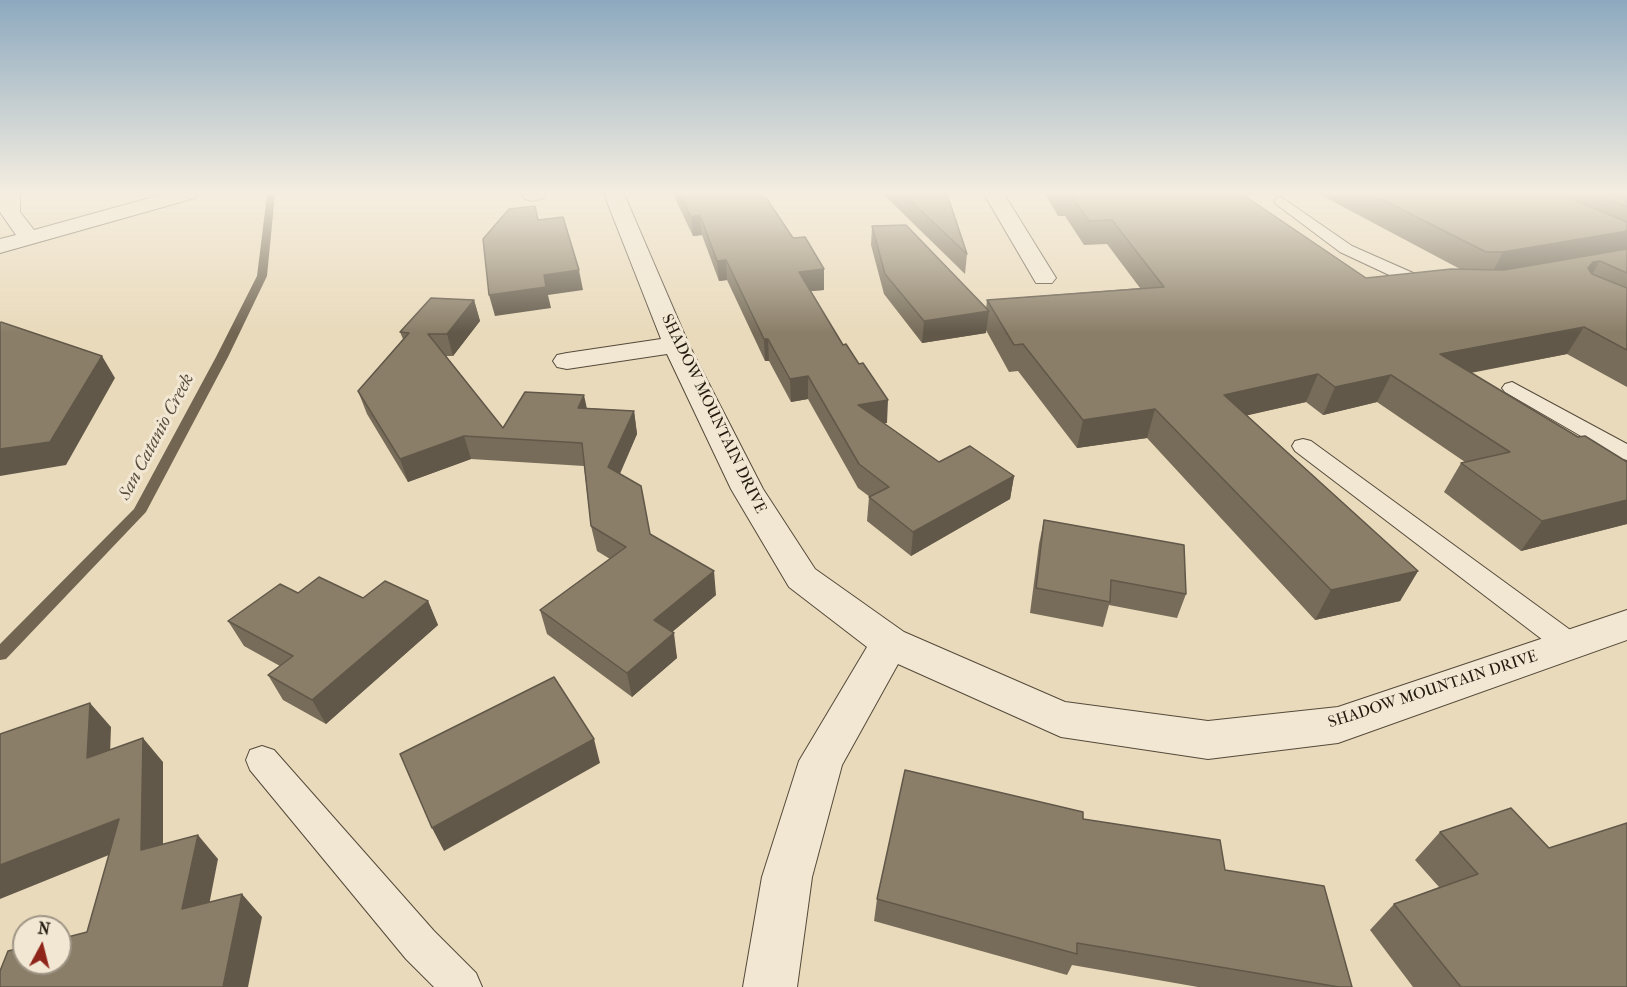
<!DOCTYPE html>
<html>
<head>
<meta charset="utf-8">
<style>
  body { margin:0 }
  #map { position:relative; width:1627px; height:987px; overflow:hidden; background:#e9dabb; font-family:"IM FELL French Canon",serif }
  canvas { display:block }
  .north { position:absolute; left:12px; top:915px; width:60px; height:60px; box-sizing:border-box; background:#f1e7d3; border:2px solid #9f9585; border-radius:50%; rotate:7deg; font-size:16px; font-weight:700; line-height:24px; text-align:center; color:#241a0f }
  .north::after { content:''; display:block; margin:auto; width:21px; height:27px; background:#8f2418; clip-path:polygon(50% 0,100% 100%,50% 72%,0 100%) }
</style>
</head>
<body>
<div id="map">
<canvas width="1627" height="987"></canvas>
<div class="north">N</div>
</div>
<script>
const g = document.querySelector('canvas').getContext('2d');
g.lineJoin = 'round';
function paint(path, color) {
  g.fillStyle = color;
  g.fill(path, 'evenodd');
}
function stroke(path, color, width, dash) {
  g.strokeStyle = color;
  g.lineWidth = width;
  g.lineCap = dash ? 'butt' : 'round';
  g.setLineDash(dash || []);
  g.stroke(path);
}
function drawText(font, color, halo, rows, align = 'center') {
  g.font = font + ' "IM FELL French Canon",serif';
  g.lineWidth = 6;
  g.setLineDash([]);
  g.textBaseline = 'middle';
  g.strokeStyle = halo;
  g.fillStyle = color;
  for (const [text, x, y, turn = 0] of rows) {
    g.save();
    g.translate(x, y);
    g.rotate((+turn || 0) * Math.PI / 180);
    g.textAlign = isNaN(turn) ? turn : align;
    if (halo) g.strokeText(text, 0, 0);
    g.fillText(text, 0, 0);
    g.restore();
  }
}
const stream = new Path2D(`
  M275 194 267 276 228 357 146 512 6 659 0 660V644L134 509 216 357 257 276 267 195Z`);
const service = new Path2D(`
  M1281 197 1352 246 1429 280 1432 284 1423 289 1417 288 1340 252 1276 204 1274 201 1276 198Z
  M1512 382 1627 444V460L1619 458 1505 392 1502 388 1505 384Z
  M1303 439 1311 441 1580 637 1584 645 1580 653 1570 656 1560 653 1295 451 1292 446 1295 441Z
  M262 746 274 750 434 931 476 973 482 987H434L406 959 250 770 246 760 250 750Z`);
const minor = new Path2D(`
  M0 194H20V212L34 230 164 194H198L195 198 0 253V239L16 235 0 212Z
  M547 194 544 198 532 201 525 199 522 195Z
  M604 194H624L689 345 763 489 815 569 904 632 1065 702 1208 721 1338 707 1627 610V640L1338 743 1208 759 1061 737 898 664 842 765 812 877 797 987H743L762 877 799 761 867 647 789 587 731 489 667 354 567 369 557 367 553 361 557 355 567 353 661 339Z
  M984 194H1004L1056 278 1052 283H1036Z`);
const wall = new Path2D(`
  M673 194H755L793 238 824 269V290L811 291 887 423H883L939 462 1014 476 1010 499 911 556 867 521 869 497H870L858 488 808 399 791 402 769 361H765L727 280 719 281 702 235 693 236Z
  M883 194H947L967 254 965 274Z
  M1045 194H1242L1366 278 1460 269 1319 194H1627V387L1567 354 1471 373 1578 437 1627 462V524L1521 551 1444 492 1461 463 1465 462 1377 402 1323 415 1306 402 1247 415 1418 571 1400 601 1315 620 1147 438 1077 448 1018 371 1009 372 986 330V333L922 343 884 294 871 245 872 226 986 309 987 300 1140 288 1107 244 1084 245 1065 216H1058Z
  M474 300 480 321 453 356H446L503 428 587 408 634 411 637 434 620 474 650 534 716 595 672 632 677 658 632 697 547 634 540 610 610 559 597 551 591 526 584 466 471 459 408 482 367 414 358 391 403 339 400 332Z
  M1044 520 1186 594 1177 618 1109 605 1103 627 1030 613 1039 544Z
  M298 593 363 598 428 601 438 625 326 724 283 700 268 675 280 666 244 646 228 621Z
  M1083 819 1225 870 1352 987H1198L1072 965 1067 975 874 921 877 899Z
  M1440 832 1549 848 1627 987H1413L1370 930 1394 904 1439 887 1415 860Z`);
const shadedWall = new Path2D(`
  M700 215 702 235 693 236 691 217Z
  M1627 231V252L1490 277 1503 252Z
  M726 260 727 280 719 281 717 261Z
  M1600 261 1585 286 1588 268 1593 262Z
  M824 269V290L799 292V272Z
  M579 270 583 290 548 295 551 308 495 316 489 295 544 275Z
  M474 300 480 321 453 356 447 334Z
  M989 311 986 333 922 343 924 321Z
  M1584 327 1567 354 1426 381 1440 354Z
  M764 339H768L769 361H765Z
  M102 356 115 378 66 465 0 476V449Z
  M1318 374 1306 402 1214 423 1224 395Z
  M1391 375 1377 402 1323 415 1335 387Z
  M808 376V399L791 402 790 379Z
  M584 395 589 418 578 408Z
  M888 400 887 423 857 428 858 405Z
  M1155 409 1147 438 1077 448 1083 420Z
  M634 411 637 434 612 491 608 467Z
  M464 436 471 459 408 482 400 459Z
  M1014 476 1010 499 911 556 913 532Z
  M1627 500V524L1521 551 1542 521Z
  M714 571 716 595 658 644 654 620Z
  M1418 571 1400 601 1315 620 1331 590Z
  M428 601 438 625 326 724 312 700Z
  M674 633 677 658 632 697 627 673Z
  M90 703 111 727 109 782 87 758Z
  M143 738 163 762V873L141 850V842L0 899V865Z
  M594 739 600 763 444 851 432 828Z
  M198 835 218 859 204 931 182 909Z
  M242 894 262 917 248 987H223Z`);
const building = new Path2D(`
  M680 194H755L757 197 765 196 793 238 805 237 824 269 799 272 843 345 846 344 859 364 863 363 888 400 858 405 939 462 970 446 1014 476 913 532 869 497 889 487 859 464 808 376 790 379 768 339H764L726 260 717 261 700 215 691 217Z
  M903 194H947L967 254Z
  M1070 194H1242L1366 278 1451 269 1504 270 1627 249V273L1600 261 1593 262 1588 268 1592 274 1627 288V350L1584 327 1440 354 1578 437 1585 436 1627 462V500L1542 521 1461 463 1510 452 1391 375 1335 387 1318 374 1224 395 1418 571 1331 590 1155 409 1083 420 1023 344 1014 345 987 300 1164 287 1112 220 1089 221Z
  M1371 194H1560L1627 222V231L1503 252H1486Z
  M1595 194H1627V207Z
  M535 206 538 220 563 217 579 270 544 275 546 287 489 295 483 239 509 209Z
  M906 225 989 311 924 321 885 274 872 226Z
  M431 298 474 300 447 334H428L503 428 525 392 584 395 578 408 634 411 608 467 641 486 650 534 714 571 654 620 674 633 627 673 540 610 626 547 591 526 582 443 464 436 400 459 358 391 409 333 400 332Z
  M1 322 102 356 50 442 0 449V323Z
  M1044 520 1184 545 1186 594 1111 580 1110 602 1036 588Z
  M319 577 363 598 385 581 428 601 312 700 268 675 293 656 228 621 280 584 298 593Z
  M554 677 594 739 432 828 400 754Z
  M90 703 87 758 143 738 141 850 198 835 182 909 242 894 223 987H0V971L8 951 24 947V963H60V939L87 932 119 819 0 865V734Z
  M905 770 1083 812V819L1220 840 1225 870 1324 886 1352 987H1339L1077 943V954L877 899Z
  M1511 808 1549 848 1627 823V987H1461L1394 904 1478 874 1440 832Z`);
const streetNames = [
  ["SHADOW MOUNTAIN DRIVE",713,414,64],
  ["SHADOW MOUNTAIN DRIVE",1433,690,-18]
];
const waterNames = [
  ["San Catanio Creek",157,437,-62]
];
paint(stream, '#726653');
stroke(service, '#554a3a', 2);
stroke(minor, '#554a3a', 2);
paint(service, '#f1e7d3');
paint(minor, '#f1e7d3');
paint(wall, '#776c59');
paint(shadedWall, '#615849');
paint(building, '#8a7e68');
stroke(building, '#615849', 1.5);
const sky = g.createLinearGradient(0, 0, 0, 333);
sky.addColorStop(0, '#8da9bf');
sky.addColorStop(0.58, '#f5eee0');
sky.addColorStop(1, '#f5eee000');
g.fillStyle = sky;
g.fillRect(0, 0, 1627, 333);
drawText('16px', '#241a0f', '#f1e7d3', streetNames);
drawText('italic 18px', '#584d3d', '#f1e7d3', waterNames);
</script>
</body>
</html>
